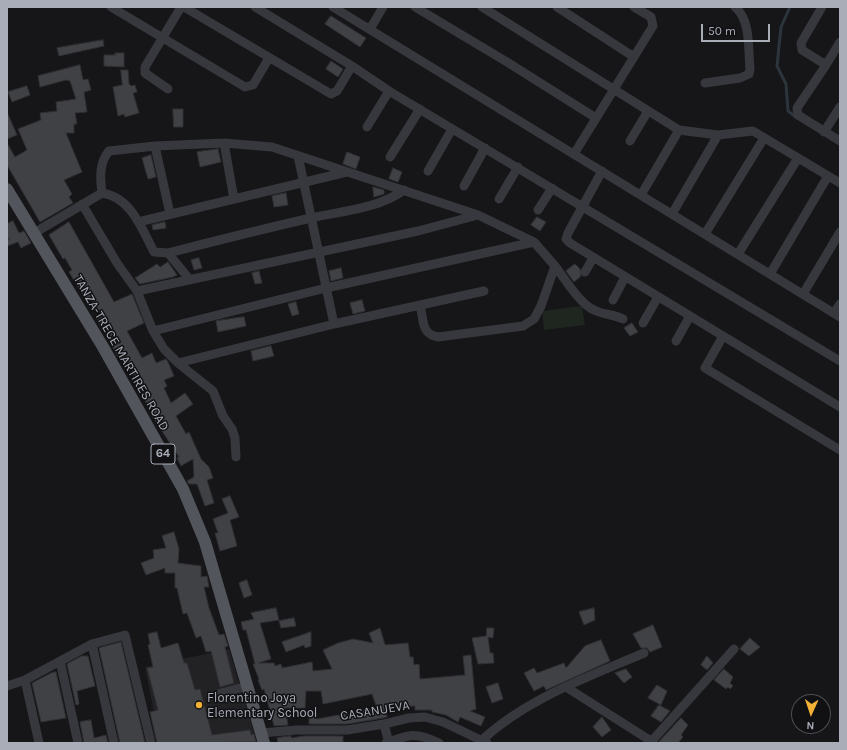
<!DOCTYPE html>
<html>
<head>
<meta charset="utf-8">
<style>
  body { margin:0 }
  #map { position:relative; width:847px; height:750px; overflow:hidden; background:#161618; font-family:Karla,sans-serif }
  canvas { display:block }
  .frame { position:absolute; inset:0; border:8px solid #a8adb8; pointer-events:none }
  .north { position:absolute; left:791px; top:694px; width:40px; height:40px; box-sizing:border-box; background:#111113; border:1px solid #4d4f55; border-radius:50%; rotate:183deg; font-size:11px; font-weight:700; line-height:16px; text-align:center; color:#a8adb8 }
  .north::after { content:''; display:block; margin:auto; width:14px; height:18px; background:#f2b134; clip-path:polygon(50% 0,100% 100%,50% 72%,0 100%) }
  .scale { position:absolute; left:701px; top:24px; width:69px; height:18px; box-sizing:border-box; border:2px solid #a8adb8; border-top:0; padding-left:5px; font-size:12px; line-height:14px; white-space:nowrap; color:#a8adb8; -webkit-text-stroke:3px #111113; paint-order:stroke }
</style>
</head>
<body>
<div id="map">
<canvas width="847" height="750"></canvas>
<div class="frame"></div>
<div class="north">N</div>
<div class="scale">50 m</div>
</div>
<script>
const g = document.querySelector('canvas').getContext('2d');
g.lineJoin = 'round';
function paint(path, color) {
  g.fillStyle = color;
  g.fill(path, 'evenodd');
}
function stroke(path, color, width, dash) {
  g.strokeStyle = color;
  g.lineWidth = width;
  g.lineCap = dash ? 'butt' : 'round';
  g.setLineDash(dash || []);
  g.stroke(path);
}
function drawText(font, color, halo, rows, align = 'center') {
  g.font = font + ' Karla,sans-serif';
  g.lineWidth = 3;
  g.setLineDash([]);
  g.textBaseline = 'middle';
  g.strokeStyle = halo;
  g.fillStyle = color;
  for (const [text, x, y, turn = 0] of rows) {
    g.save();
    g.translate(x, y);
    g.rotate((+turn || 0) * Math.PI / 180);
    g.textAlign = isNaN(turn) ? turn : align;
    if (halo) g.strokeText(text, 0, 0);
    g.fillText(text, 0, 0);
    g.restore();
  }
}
const built = new Path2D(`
  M229 649 257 743H160L145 667Z`);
const green = new Path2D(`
  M582 306 585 325 544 330 542 311Z`);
const stream = new Path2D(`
  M790 7 781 27 777 66 786 84 788 111 797 118`);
const building = new Path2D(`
  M331 16 366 38 360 47 325 24Z
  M103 40 104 46 59 56 57 48Z
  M115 53H124V67L104 66V55H115Z
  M331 61 343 69 338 77 326 69Z
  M80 65 83 80 88 79 91 90 84 92 87 112 75 113 77 124H74V133H66L82 172 64 180 72 194 69 197 73 203 40 222 7 165V143L15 157 27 150 18 129 41 120 40 113 57 111 56 102 76 99 70 81 66 80 40 87 38 76Z
  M121 70H128L129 84 131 86 135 85 137 92 133 93 139 113 125 117 124 114 118 116 113 87 122 85Z
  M27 86 30 95 12 102 8 92Z
  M173 109H183V127H174Z
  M7 112 17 135 7 139Z
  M218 149 221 162 200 167 197 152Z
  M347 152 360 157 356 169 343 164Z
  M151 155 156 177 148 179 142 158Z
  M393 168 402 172 398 182 389 179Z
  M373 187 384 190V194L374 197Z
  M286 193 288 205 274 207 272 196Z
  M537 217 546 222 540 231 531 225Z
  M13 221 19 233 24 231 31 243 21 248 18 242 7 246V240L10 238 7 239V224Z
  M69 222 114 302 132 294 144 323 127 331 142 358 152 353 156 363 166 359 168 362 174 376 164 380 167 386 164 388 171 403 185 393 193 404 176 416 186 434 189 432 201 459 209 467 213 478 207 480 214 503 205 506 197 484H189L187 481 194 477 193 459 181 466 177 458 179 457 152 416 131 368 130 369 123 355 118 357 110 342 113 340 103 324 101 326 97 320 102 316 90 297 86 300 69 272 72 270 65 258 63 259 49 235Z
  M165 222 166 228 153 230 152 225Z
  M199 258 202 268 194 270 191 260Z
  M168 262 177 275 173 277 140 284 135 278 157 264 160 267Z
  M575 264 580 269 581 276 574 282 566 271Z
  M341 268 343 278 331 281 329 271Z
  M259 271 262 283 255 284 252 273Z
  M362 300 365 311 353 314 350 303Z
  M296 302 299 314 292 316 288 304Z
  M244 317 246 326 218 332 216 321Z
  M632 323 638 332 630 336 624 328Z
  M271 346 274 356 253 361 251 351Z
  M230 496 239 517 230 520 237 546 220 551 215 533H218L213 519 228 513 222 499Z
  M174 532 179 549 178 563 201 566V577L207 576 209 587H204L209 608 219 635 224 634 228 646 225 647 234 683 220 687 211 651 206 652 201 636 196 638 187 613 183 614 177 588H175V573H165V568L146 575 141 563 154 558 153 550 166 548 162 536Z
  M247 580 252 595 244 598 239 583Z
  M276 608 279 620 260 623 271 659 258 663H274L275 666 281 664 282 668 312 662 313 671 332 669 323 650 338 643 353 639 373 643 369 633 380 628 385 645 408 643 410 657H413L414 665 419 664 420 679 465 675 463 656 471 655 476 709 470 711 485 717 481 726 460 717 458 722 446 715 432 712V710H415V706L386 707 387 717 383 718 347 724H309V713H316L317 719 377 708 372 694 323 704 321 691H306L305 708H285L288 725 274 726 264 689 262 690 258 680 259 679 253 664H255L246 630H243L241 622 254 619 251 613Z
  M594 608 595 620 584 625 579 612Z
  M294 618 296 626 281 628 279 621Z
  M653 625 662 647 650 652 647 648H641L633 634Z
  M487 628H494L493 638 488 637 490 653H493L494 663 478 664 472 638 486 636Z
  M157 632 161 648 178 643 184 663H187L195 690 200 689 212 735 250 730 251 735 254 734 256 742 157 743 150 712 158 710 147 668 153 667 148 645 150 644 148 634Z
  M311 632V646L305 648 304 645 286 652 282 642Z
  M750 638 760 647 749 656 740 649Z
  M601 640 610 661 546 690 544 686 534 691 524 673 534 668 537 673 564 663 566 668 585 646Z
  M121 642 145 743H120L99 648Z
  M82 656H88L95 686 77 691 79 704 76 705 67 664Z
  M707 656 713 663 707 670 701 665Z
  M626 669 632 677 624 683 615 673Z
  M724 669 733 677 730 683 733 686 730 689 728 687 726 689 714 680Z
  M56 672 66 718 41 722 32 683 51 673Z
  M498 683 503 699 492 703 486 687Z
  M657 685 667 691 661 705 648 698Z
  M659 705 670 711 661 722 651 716Z
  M602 717 611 730 602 737 593 727Z
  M681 718 688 725 681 735 683 737 678 743H658Z
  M91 720 94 738 106 735 108 743H84L80 722Z
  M291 736V738L304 736H343V743H278L277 738Z`);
const minor = new Path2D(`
  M111 7 245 87 253 85 269 58
  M184 7 331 94 337 91 352 66
  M255 7 352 66 389 91 840 361
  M333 7 840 317
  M415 7 507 62 596 118
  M482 7 679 130 718 135 753 131 840 183
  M557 7 634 57
  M822 7 801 43 802 50 826 65 840 42
  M370 29 383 7
  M826 65 797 108 798 115 840 141
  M705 83 740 78 749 74 750 69C748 49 751 20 735 7
  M168 89 145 73V67L181 7
  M367 127 389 91
  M824 132 840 107
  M630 141 648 111
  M224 143 234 199
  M155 146 170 214
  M574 154 653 26 651 17 634 7
  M298 156 334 324
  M390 157 420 109
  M428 171 452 129
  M602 171 568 233 566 239 570 243 840 407
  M464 186 485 148
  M102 193C100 178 99 163 109 151L155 146 224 143 272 147 478 215 534 242 555 266 541 306 534 319 523 326 438 337C421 334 424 321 420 305
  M641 195 679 130
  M499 199 518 167
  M82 204 117 263 137 291 153 331 164 349 178 363 213 391 223 416 232 429 235 438 236 457
  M538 210 552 188
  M672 214 718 135
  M138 222 347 172
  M34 233 102 193C131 197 142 229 154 252L168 253 190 280
  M705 234 764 138
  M168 253C215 241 263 229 311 218 341 211 378 209 404 190
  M738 254 798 158
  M555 266C565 279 580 304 594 310 604 315 613 314 623 319
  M585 272 593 258
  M770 274 828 176
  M137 291 418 231 478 215
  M803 294 840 232
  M613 300 625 277
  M834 313 840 304
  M643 323 658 297
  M153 331 326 288 534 242
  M723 336 705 368 840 450
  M676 341 690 316
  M178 363 334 324 484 291
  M92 644 114 743
  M60 661 78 743
  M25 680 39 743
  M7 686 25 680 92 644 125 635 151 743
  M566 687 651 741
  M221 693 248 686
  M384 724 389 743
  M262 733 296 730H347L384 724 409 718 425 717 443 722 487 743
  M482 740C526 699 588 677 644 653
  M386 743C410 734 416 732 439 743
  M650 743 734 649`);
const major = new Path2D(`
  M7 189 103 347 183 489 205 542 264 743`);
const markers = [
  [199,705,4,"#f2b134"]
];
const shields = [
  [163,454,24]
];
const shieldNames = [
  ["64",163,454]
];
const streetNames = [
  ["TANZA-TRECE MARTIRES ROAD",121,353,60],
  ["CASANUEVA",375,711,-9]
];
const poiNames = [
  ["Florentino Joya",207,698],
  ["Elementary School",207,713]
];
paint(built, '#222225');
paint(green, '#1e261f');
stroke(stream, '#2c353c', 3);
paint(building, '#404145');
stroke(building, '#303034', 1);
stroke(minor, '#37383d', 9);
stroke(major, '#53555c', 12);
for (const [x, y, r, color] of markers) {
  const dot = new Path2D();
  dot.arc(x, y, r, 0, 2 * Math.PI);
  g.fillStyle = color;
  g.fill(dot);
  stroke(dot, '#111113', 1.5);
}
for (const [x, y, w] of shields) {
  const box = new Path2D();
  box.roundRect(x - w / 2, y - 10, w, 20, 3);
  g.fillStyle = '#111113';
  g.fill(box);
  stroke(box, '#a8adb8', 1);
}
drawText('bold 12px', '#a8adb8', null, shieldNames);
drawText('13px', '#a8adb8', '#111113', streetNames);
drawText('13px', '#a8adb8', '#111113', poiNames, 'left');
</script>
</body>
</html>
